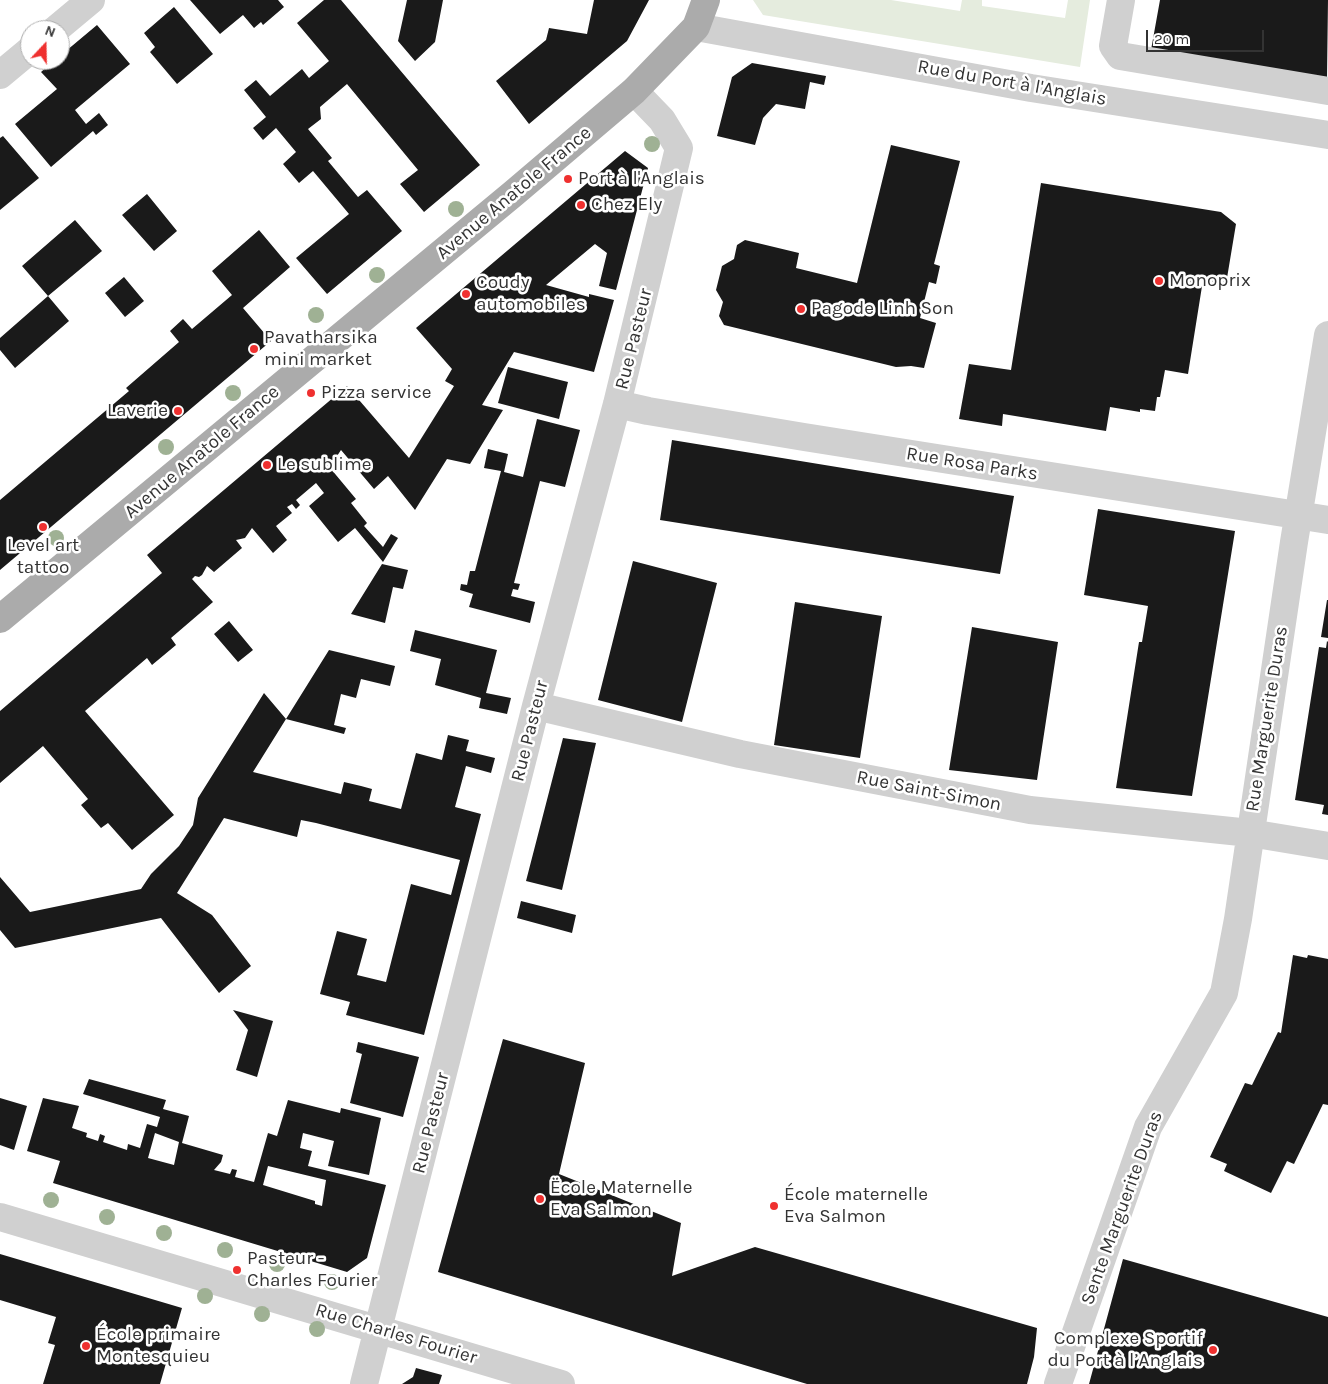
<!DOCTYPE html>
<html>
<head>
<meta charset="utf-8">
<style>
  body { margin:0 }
  #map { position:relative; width:1328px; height:1384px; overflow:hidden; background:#fff; font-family:Karla,sans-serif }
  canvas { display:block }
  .north { position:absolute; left:20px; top:20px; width:50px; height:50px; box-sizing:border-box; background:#fff; border:1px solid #adadad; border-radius:50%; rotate:21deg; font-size:14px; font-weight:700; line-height:20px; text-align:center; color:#333 }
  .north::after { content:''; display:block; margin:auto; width:18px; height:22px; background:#ef302f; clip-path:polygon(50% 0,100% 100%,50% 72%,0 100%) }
  .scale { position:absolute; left:1146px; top:30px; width:118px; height:22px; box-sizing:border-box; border:2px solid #333; border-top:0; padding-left:6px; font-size:15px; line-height:18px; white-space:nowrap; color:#333; -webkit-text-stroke:4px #fff; paint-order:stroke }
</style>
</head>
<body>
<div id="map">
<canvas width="1328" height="1384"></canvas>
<div class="north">N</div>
<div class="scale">20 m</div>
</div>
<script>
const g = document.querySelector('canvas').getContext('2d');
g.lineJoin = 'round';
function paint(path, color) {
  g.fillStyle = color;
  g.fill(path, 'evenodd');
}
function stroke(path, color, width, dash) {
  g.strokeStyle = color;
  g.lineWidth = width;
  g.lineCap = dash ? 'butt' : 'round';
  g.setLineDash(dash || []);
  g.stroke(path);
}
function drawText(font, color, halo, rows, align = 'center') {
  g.font = font + ' Karla,sans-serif';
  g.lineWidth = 5;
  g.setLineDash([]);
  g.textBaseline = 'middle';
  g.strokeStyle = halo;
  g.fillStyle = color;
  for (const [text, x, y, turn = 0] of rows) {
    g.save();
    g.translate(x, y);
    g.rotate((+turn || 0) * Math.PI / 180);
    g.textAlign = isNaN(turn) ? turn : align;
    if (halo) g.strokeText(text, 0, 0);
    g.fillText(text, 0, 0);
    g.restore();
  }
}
const green = new Path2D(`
  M753 0H891L960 11 962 0H982V6L1065 18 1068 0H1090L1080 67 763 15Z`);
const building = new Path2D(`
  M190 0H278L284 7 263 25 261 22 254 28 243 15 220 34Z
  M324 0H341L480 165 424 212 400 184 418 170 347 84 320 107 321 119 308 129 332 158 328 161 358 197 367 190 402 231 327 294 296 258 349 214 313 171 299 183 283 164 296 152 276 128 263 140 253 128 266 117 244 90 256 80 270 96 302 69 309 78 329 61 297 23Z
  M407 0H443L435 42 415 61 398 41Z
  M594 0H649L627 41 529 124 496 81 546 40 549 28 587 34Z
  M1160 0H1328L1327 79 1151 50Z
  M174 7 213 54 177 84 150 52 155 47 144 33Z
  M97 25 130 64 75 110 86 124 99 113 108 125 96 135 93 131 51 167 15 124 57 89 41 72 55 60H60V56Z
  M752 63 826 76 824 85 810 82 805 109 776 104 763 118 755 145 717 136 732 77Z
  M3 136 39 178 0 210V138Z
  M891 145 960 161 934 264 940 266 936 284 929 282 920 318 936 323 924 368 911 366 896 367 724 325 719 316 723 302 716 290 722 266 734 259 737 245 745 240 799 253 796 268 857 283Z
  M625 151 648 168 616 290 599 286 607 253 595 244 546 285 589 297V294L614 300 594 372 514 352 482 405 503 410 470 464 447 459 415 510 388 476 374 489 341 450 335 459 326 463 356 499 351 503 367 523 364 526 383 547 391 534 398 538 383 562 355 528 338 542 309 506 324 493 316 483 296 500 300 505 296 509 292 504 287 507 292 513 276 526 287 540 273 553 252 528 245 538 236 540 242 548 214 572 207 566 202 575 199 577 195 576 192 579 213 602 171 638 176 645 152 665 147 658 85 711 174 815 132 850 108 823 101 828 81 805 88 799 43 746 0 783V711L162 573 147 555 347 386 409 458 454 386 445 381 452 369 416 328Z
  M1041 183 1221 212 1236 224 1226 284 1203 280 1188 374 1165 370 1160 397H1157L1155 411 1140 409V412L1110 407 1106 431 1003 414 1002 426 959 419 969 364 1011 370Z
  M147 194 177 231 154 251 122 215Z
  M75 220 102 251 48 296 22 266Z
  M259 230 290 267 243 308 271 341 0 570V500L129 391 126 388 179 342 170 331 183 319 192 329 232 295 212 271Z
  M124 277 144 301 125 317 105 293Z
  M48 296 69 321 15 368 0 350V338Z
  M508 367 568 382 559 419 498 403Z
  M537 419 580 430 565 487 540 481 514 583 520 584 518 590 513 589 511 596 535 602 530 623 469 607 473 594 460 590 461 584 467 585 470 571H475L501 471 484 468 488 449 508 454 504 472 523 477Z
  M672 440 1014 496 1000 574 660 520Z
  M1098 509 1235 531 1192 796 1116 788 1139 642H1142L1148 606 1084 595Z
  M633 561 717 583 682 722 598 700Z
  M382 564 408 570 403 589 393 587 385 623 351 614Z
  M1327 600H1328V638L1321 637Z
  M795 602 882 616 860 758 774 745Z
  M229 621 253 650 238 662 214 634Z
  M972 627 1058 642 1037 780 949 770Z
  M415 630 497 650 486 693 511 698 507 714 479 708 481 698 435 685 441 659 410 651Z
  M1327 641 1328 642V815L1322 814 1324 805 1295 800 1319 647 1326 648Z
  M329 650 395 666 390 686 361 679 356 698 341 694 334 725 346 728 344 734 286 719Z
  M264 693 286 719 253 772 341 794 344 782 361 786 372 789 369 801 401 809 416 753 442 760 448 735 469 740 466 751 495 758 491 773 466 766 455 807 481 814 424 1035 346 1015 350 1002 320 994 337 931 367 939 357 975 386 982 411 884 451 895 460 860 316 823 301 820 297 837 224 818 177 893 212 915 251 966 219 993 161 918 15 948 0 930V877L30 912 141 889 151 874 179 846 193 825 198 798Z
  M563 738 596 743 562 890 526 881Z
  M521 901 576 915 572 933 517 918Z
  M1293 955 1307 958 1308 955 1328 959V1105L1323 1104 1294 1164 1287 1161 1271 1193 1224 1171 1227 1164 1210 1157 1245 1083 1252 1085 1278 1032 1281 1033Z
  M233 1010 273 1021 257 1077 236 1070 248 1030Z
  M503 1039 585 1063 559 1174 681 1223 672 1276 755 1247 1037 1328 1034 1357 1027 1384H807L438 1272Z
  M358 1042 419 1057 403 1117 350 1103 362 1054 356 1052Z
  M89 1079 166 1100 163 1109 189 1116 182 1143 223 1155 221 1162 214 1170 230 1174 232 1169 237 1170 235 1177 254 1182 268 1133 277 1136 288 1100 340 1113 341 1108 381 1118 369 1175 328 1166 334 1141 303 1133 300 1148 312 1151 308 1166 386 1185 367 1258 347 1272 53 1183 60 1161 27 1151 43 1098 79 1106 72 1128 87 1133 86 1137 98 1141 100 1134 105 1136 103 1142 127 1150 128 1144 140 1148 147 1124 157 1127 160 1117 83 1094ZM155 1133 179 1142 174 1165 148 1158ZM268 1166 326 1180 322 1206 315 1204V1201L263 1185Z
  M0 1098 27 1106 14 1150 0 1145Z
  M0 1254 182 1308 160 1384H43L55 1345 48 1343 56 1317 0 1300Z
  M1123 1259 1328 1317V1384H1089Z
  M416 1368 442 1375 439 1384H402L413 1377Z`);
const minor = new Path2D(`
  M1121 0 1113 46 1120 56 1328 91
  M696 27 1031 88 1328 135
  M55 30 91 0
  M0 75 30 50
  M617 404 648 411 804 437 1328 520
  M536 706 740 754 1030 810 1250 833 1328 846
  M0 1217 561 1384
  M364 1384 536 706 617 404 679 148 662 120 634 91
  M1058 1384 1148 1127 1224 993 1238 919 1294 542 1328 335`);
const major = new Path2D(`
  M0 619 514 193 634 91 696 27 706 0`);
const trees = [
  [652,144],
  [456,209],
  [377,275],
  [316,315],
  [233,393],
  [166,447],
  [56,538],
  [51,1200],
  [107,1217],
  [164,1233],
  [225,1250],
  [277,1264],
  [332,1282],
  [205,1296],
  [262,1314],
  [317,1329]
];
const markers = [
  [568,179,5,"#ef302f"],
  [581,205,5,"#ef302f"],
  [1159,281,5,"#ef302f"],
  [466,294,5,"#ef302f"],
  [801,309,5,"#ef302f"],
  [254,349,5,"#ef302f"],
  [311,393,5,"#ef302f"],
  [178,411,5,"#ef302f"],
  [267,465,5,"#ef302f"],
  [43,527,5,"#ef302f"],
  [540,1199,5,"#ef302f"],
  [774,1206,5,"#ef302f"],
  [237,1270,5,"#ef302f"],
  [86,1346,5,"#ef302f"],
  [1213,1350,5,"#ef302f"]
];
const streetNames = [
  ["Rue du Port à l'Anglais",1012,83,10],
  ["Avenue Anatole France",514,193,-40],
  ["Rue Pasteur",634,339,-76],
  ["Avenue Anatole France",202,452,-40],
  ["Rue Rosa Parks",972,464,9],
  ["Rue Marguerite Duras",1267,719,-81],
  ["Rue Pasteur",530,731,-76],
  ["Rue Saint-Simon",929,791,11],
  ["Rue Pasteur",431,1123,-76],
  ["Sente Marguerite Duras",1122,1208,-70],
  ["Rue Charles Fourier",396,1334,17]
];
const poiNames = [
  ["Port à l'Anglais",578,179],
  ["Chez Ely",591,205],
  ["Monoprix",1169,281],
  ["Coudy",476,283],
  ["automobiles",476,305],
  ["Pagode Linh Son",811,309],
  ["Pavatharsika",264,338],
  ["mini market",264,360],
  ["Pizza service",321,393],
  ["Laverie",168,411,"right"],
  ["Le sublime",277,465],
  ["Level art",43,546,"center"],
  ["tattoo",43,568,"center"],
  ["Ëcole Maternelle",550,1188],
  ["Eva Salmon",550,1210],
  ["École maternelle",784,1195],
  ["Eva Salmon",784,1217],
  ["Pasteur -",247,1259],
  ["Charles Fourier",247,1281],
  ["École primaire",96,1335],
  ["Montesquieu",96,1357],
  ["Complexe Sportif",1203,1339,"right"],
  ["du Port à l’Anglais",1203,1361,"right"]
];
paint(green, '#e5ecde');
paint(building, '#1a1a1a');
stroke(minor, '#d0d0d0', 28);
stroke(major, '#ababab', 28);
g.fillStyle = '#9fb194';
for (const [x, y] of trees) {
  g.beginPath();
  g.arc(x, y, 8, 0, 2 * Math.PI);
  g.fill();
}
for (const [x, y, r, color] of markers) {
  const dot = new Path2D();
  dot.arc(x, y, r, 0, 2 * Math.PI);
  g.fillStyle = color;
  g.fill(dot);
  stroke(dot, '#fff', 2);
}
drawText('19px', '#333', '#fff', streetNames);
drawText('19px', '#333', '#fff', poiNames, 'left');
</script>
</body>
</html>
